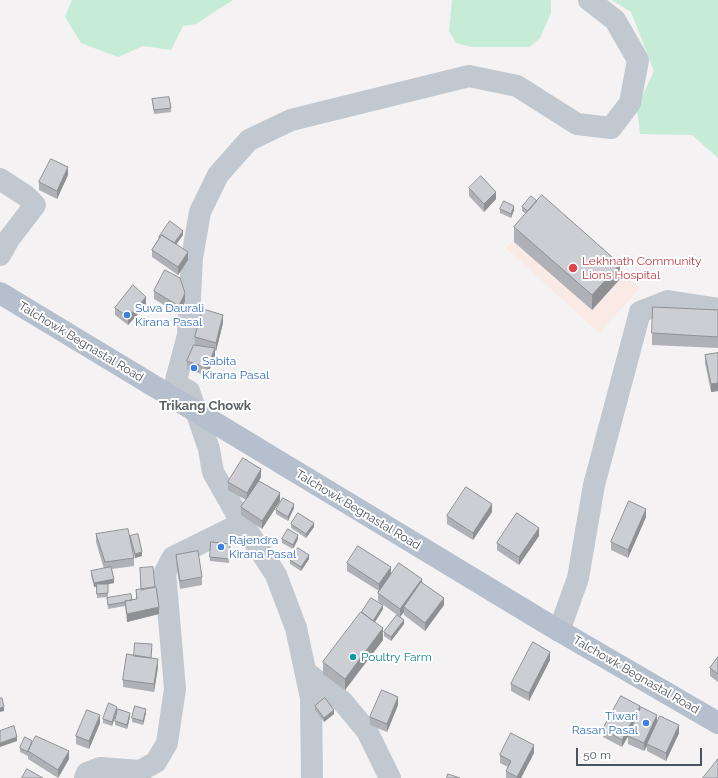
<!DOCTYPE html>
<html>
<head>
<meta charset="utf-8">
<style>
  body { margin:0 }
  #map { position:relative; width:718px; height:778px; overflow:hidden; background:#f4f2f2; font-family:Raleway,sans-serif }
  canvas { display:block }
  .scale { position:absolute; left:576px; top:748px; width:126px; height:18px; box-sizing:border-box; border:2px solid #4b535e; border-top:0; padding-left:5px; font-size:12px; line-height:14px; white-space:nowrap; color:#4b535e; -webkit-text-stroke:3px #fff; paint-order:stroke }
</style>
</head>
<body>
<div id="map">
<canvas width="718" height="778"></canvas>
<div class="scale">50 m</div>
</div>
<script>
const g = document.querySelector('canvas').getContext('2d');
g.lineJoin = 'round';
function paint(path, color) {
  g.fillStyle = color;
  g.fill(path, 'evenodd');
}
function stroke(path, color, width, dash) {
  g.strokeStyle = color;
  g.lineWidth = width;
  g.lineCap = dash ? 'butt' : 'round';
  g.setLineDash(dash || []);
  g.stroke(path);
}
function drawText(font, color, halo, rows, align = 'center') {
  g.font = font + ' Raleway,sans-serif';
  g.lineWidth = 4;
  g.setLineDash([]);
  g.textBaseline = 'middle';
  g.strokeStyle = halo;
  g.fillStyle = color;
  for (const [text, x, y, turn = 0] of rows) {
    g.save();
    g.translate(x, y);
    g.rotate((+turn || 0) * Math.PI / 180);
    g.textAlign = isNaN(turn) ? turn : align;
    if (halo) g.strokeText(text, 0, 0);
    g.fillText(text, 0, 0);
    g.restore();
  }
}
const medical = new Path2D(`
  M547 203 640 288 599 333 506 248Z`);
const green = new Path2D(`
  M72 0H233L196 24 183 26 171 50 143 46 118 57 81 43 65 17Z
  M452 0H551V13L540 38 529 47H471L456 43 449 31Z
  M612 0H718V158L692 135 640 134 637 107 654 71 631 12Z`);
const minor = new Path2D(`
  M0 179 26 196 35 205 9 239 0 255
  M559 631 578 578 594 485 640 312 668 301 718 309
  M305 671 342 701 367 731 390 778
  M85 778 87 773 100 768 140 771 156 762 167 743 175 689 165 572 173 557 242 523
  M312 778 311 698 296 628 276 575 239 518 213 472 209 449 189 391 175 384 188 335 192 258 200 212 218 175 249 140 291 120 469 76 517 86 577 124 611 128 630 103 638 60 615 20 589 0`);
const major = new Path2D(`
  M0 293 546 623 718 723`);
const wall = new Path2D(`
  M152 99 171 108V112L154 114Z
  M68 175 57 199 39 190V182Z
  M469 188 496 199 484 212 469 196Z
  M522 207 620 279 592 310 514 242V227L526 214 522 211Z
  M500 209 514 210 511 218 500 213Z
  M183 235 176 244 188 260 178 275 152 257V250L159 238V237Z
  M154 291 185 301 179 314 154 299Z
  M146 305 128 325 115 315V308Z
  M718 310V348L652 345V333Z
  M223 323 216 351H215V356L207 376 187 369V361L195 345V337Z
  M718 353V391L711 392 705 363V355Z
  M261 477 259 481 280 501 262 529 241 515V507L246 500 228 490V482Z
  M294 508 288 521 276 514V510Z
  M492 512 473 540 447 524V516Z
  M646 517 628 558 611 550V542Z
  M291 524 314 527 306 538 291 528Z
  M96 534 134 558V566L112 569 114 583 108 584V597L97 598V586L94 587 91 575V571L104 569 96 542Z
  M130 536 142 556 135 558 130 540Z
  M539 536 519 565 497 550V543Z
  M282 539H298L293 549 282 543Z
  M230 548 229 563 210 561V557Z
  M176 555 202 577V585L180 589 176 563Z
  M309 559 301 571 290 564V560Z
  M347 563 422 582 444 605 425 631 404 615V612L400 617 378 601V593L379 591 347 571Z
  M136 590 159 614 127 622 125 606 108 609 107 598 132 600 136 599Z
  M383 609 375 622 383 640 345 690 323 674V662L362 612Z
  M404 624 391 641 384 636V632Z
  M152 648 151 658 158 667 154 692 123 687V680L134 656Z
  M718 657V682L710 676V668Z
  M550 660 529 701 511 691V684Z
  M398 705 387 732 370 725V717Z
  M315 706 334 714 324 722 315 710Z
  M640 709 657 722 679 733 666 761 647 751V746L644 751 628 744V737L622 747 603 737V729Z
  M117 711 112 726 103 723V719Z
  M146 713 143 725 132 722V718Z
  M130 717 127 729 115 725V721Z
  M100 723 89 749 76 744V736Z
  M32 744 69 759 58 778 28 759V754V756L20 752V748Z
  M534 753 521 778H506V771L508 767 500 763V755Z`);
const shadedWall = new Path2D(`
  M68 167V175L57 199V191Z
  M496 192V199L484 212V204Z
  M514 206V210L511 218V214Z
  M183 231V235L173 249V245Z
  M188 252V260L178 275V267Z
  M620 264V279L592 310V295Z
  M185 293V301L179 314V306Z
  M146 297V305L128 325V317Z
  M223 315V323L216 351V343Z
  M215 348V356L207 376V368Z
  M718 383V391L711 392V384Z
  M261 469V477L247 501V493Z
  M280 493V501L262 529V521Z
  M294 504V508L288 521V517Z
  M492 504V512L473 540V533Z
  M646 509V517L628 558V550Z
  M314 523V527L306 538V534Z
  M539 528V536L519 565V557Z
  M298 535V539L293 549V545Z
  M142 552V556L135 558V554Z
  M309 555V559L301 571V567Z
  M391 567V575L379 592V584Z
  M114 579V583L94 587V583Z
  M422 579V587L404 607V612L400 617V609Z
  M444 598V605L425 631V623Z
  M383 605V609L373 625V621Z
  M159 607V614L127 622V614Z
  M404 620V624L391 641V637Z
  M383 628V640L345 690V679Z
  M550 652V660L529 701V693Z
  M158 659V667L154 692V684Z
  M398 697V705L387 732V724Z
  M640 706V714L622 747V740Z
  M4 707V711L0 712V708Z
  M117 707V711L112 726V722Z
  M146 709V713L143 725V721Z
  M334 710V714L324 722V718Z
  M130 713V717L127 729V725Z
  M100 715V723L89 749V741Z
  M657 715V722L647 744V746L644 751V743Z
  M679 725V733L666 761V753Z
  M17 737V741L0 747V743Z
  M534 745V753L521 778H517V777Z
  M69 751V759L58 778V770Z`);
const building = new Path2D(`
  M169 97 171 108 154 110 152 99Z
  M51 159 68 167 57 191 39 182Z
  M481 176 496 192 484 204 469 188Z
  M542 195 620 264 592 295 514 227Z
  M531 196 537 201 528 211 522 207Z
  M504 201 514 206 511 214 500 209Z
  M170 221 183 231 174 243 162 235 160 237H159Z
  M162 235 188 252 178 267 152 250Z
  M165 270 180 278 185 293 179 306 154 291Z
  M133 285 146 297 128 317 115 308Z
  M653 307 718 310V337L652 333Z
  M203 309 223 315 216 343 195 337Z
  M194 345 215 348 207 368 187 361Z
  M718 353V383L711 384 705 355Z
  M243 458 261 469 247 493 228 482Z
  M259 481 280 493 262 521 241 507Z
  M466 487 492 504 473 533 447 516Z
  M283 498 294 504 288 517 276 510Z
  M629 501 646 509 628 550 611 542Z
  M298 513 314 523 306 534 291 524Z
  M517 513 539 528 519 557 497 543Z
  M128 529 134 558 105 562 96 534Z
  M288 529 298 535 293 545 282 539Z
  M138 534 142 552 135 554 130 536Z
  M211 542 230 544 229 559 210 557Z
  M358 546 391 567 379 584 347 563Z
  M298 548 309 555 301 567 290 560Z
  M198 551 202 577 180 581 176 555Z
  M399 563 422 579 400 609 378 593Z
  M111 567 114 579 94 583 91 571Z
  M153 567 155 587 141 590 140 568Z
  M421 582 444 598 425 623 404 607Z
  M97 584H108V593L97 594Z
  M156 587 159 607 127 614 125 601 137 599 136 590Z
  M131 594 132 600 125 601V602L108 605 107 598Z
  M371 598 383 605 373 621 362 612Z
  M361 612 383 628 345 679 323 662Z
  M397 615 404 620 391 637 384 632Z
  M533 642 550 652 529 693 511 684Z
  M135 643 152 644 151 658 134 656Z
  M127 654 158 659 154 684 123 680Z
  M718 657V674L710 668Z
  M382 690 398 697 387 724 370 717Z
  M621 696 640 706 622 740 603 729Z
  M0 698H2L4 707 0 708Z
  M325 698 334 710 324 718 315 706Z
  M109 703 117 707 112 722 103 719Z
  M135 706 146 709 143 721 132 718Z
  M641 707 657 715 644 743 628 736Z
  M118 709 130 713 127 725 115 721Z
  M87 710 100 715 89 741 76 736Z
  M660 716 679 725 666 753 647 744Z
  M14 726 17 737 0 743V731Z
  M511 733 534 745 517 777 506 771 511 761 500 755Z
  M36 736 69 751 58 770 28 751Z
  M25 737 32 741 28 752 20 748Z
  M718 759V778H703Z
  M27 769 43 778H22Z
  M448 774 460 778H447Z`);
const markers = [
  [573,268,5,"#e0444e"],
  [127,315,4,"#3f7fe0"],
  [194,368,4,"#3f7fe0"],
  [221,547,4,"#3f7fe0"],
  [353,657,4,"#0f9aa8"],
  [646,723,4,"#3f7fe0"]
];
const healthNames = [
  ["Lekhnath Community",582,261],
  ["Lions Hospital",582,275]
];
const shopNames = [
  ["Suva Daurali",135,308],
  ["Kirana Pasal",135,322],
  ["Sabita",202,361],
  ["Kirana Pasal",202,375],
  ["Rajendra",229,540],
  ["Kirana Pasal",229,554],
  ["Tiwari",638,716,"right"],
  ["Rasan Pasal",638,730,"right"]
];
const streetNames = [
  ["Talchowk Begnastal Road",81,342,31],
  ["Talchowk Begnastal Road",358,510,31],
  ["Talchowk Begnastal Road",636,675,30]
];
const cultureNames = [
  ["Poultry Farm",361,657]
];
const neighbourhoodNames = [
  ["Trikang Chowk",205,406]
];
paint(medical, '#faeae6');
paint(green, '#c6ecd8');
stroke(minor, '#c1c8cf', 22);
stroke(major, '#b5bfcd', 22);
paint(wall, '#afb1b6');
paint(shadedWall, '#8f9094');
paint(building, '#ccced4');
stroke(building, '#8f9094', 1);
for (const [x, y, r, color] of markers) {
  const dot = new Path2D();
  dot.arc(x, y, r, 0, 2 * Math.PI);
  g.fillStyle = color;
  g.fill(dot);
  stroke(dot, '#fff', 1.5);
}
drawText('12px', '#be3a42', '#fff', healthNames, 'left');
drawText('12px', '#366cbe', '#fff', shopNames, 'left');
drawText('12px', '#4b535e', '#fff', streetNames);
drawText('12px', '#0d838f', '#fff', cultureNames, 'left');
drawText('bold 13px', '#5f6266', '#fff', neighbourhoodNames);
</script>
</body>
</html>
